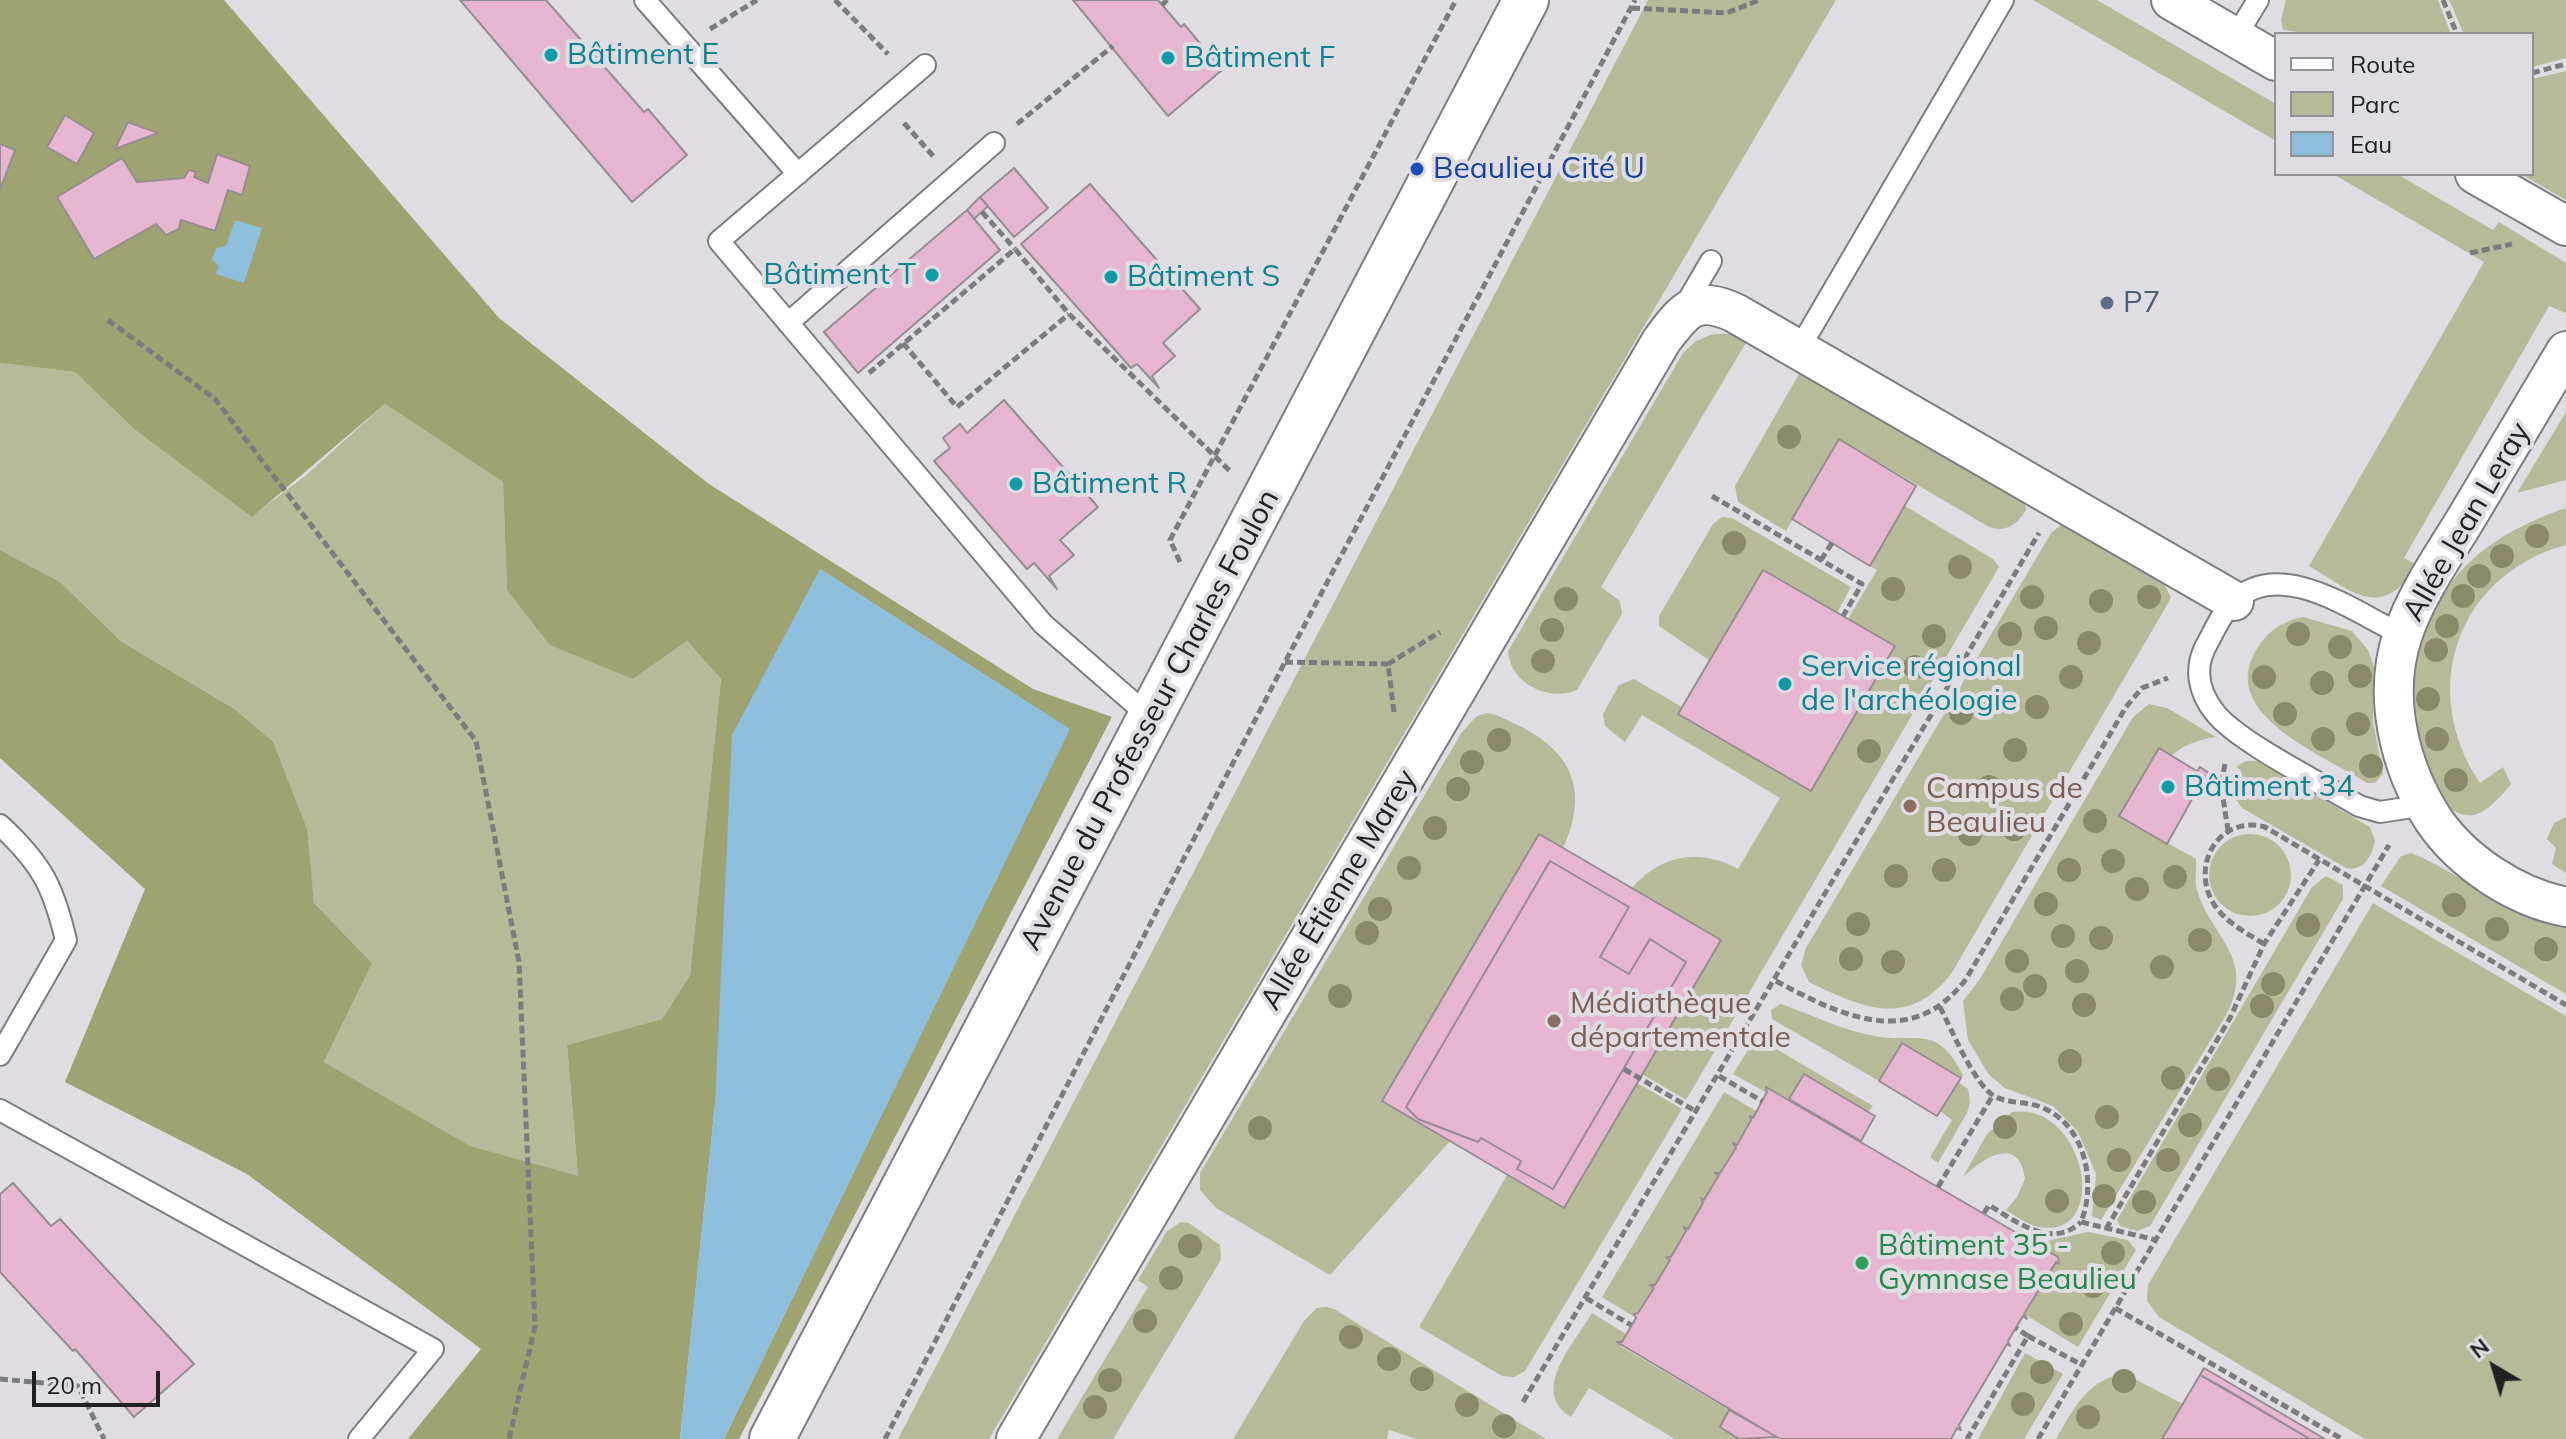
<!DOCTYPE html>
<html>
<head>
<meta charset="utf-8">
<style>
  body { margin:0 }
  #map { position:relative; width:2566px; height:1439px; overflow:hidden; background:#dfdde2; font-family:Mulish,sans-serif }
  canvas { display:block }
  .legend { position:absolute; left:2274px; top:32px; width:260px; height:144px; box-sizing:border-box; background:#dfdde2; border:2px solid #939195; margin:0; padding:10px 14px; list-style:none; font-size:24px; color:#212022 }
  .legend li { display:flex; align-items:center; gap:16px; height:40px }
  .legend b { width:40px; border:2px solid #939195 }
  .north { position:absolute; left:2454px; top:1327px; width:80px; height:80px; -webkit-text-stroke:6px #dfdde2; paint-order:stroke; rotate:322deg; font-size:22px; font-weight:700; line-height:32px; text-align:center; color:#212022 }
  .north::after { content:''; display:block; margin:auto; width:28px; height:36px; background:#212022; clip-path:polygon(50% 0,100% 100%,50% 72%,0 100%) }
  .scale { position:absolute; left:32px; top:1371px; width:128px; height:36px; box-sizing:border-box; border:4px solid #212022; border-top:0; padding-left:10px; font-size:24px; line-height:28px; white-space:nowrap; color:#212022; -webkit-text-stroke:6px #dfdde2; paint-order:stroke }
</style>
</head>
<body>
<div id="map">
<canvas width="2566" height="1439"></canvas>
<ul class="legend">
<li><b style="height:10px;background:#fff"></b>Route</li>
<li><b style="height:22px;background:#b7ba99"></b>Parc</li>
<li><b style="height:22px;background:#8dbedc"></b>Eau</li>
</ul>
<div class="north">N</div>
<div class="scale">20 m</div>
</div>
<script>
const g = document.querySelector('canvas').getContext('2d');
g.lineJoin = 'round';
function paint(path, color) {
  g.fillStyle = color;
  g.fill(path, 'evenodd');
}
function stroke(path, color, width, dash) {
  g.strokeStyle = color;
  g.lineWidth = width;
  g.lineCap = dash ? 'butt' : 'round';
  g.setLineDash(dash || []);
  g.stroke(path);
}
function drawText(font, color, halo, rows, align = 'center') {
  g.font = font + ' Mulish,sans-serif';
  g.lineWidth = 8;
  g.setLineDash([]);
  g.textBaseline = 'middle';
  g.strokeStyle = halo;
  g.fillStyle = color;
  for (const [text, x, y, turn = 0] of rows) {
    g.save();
    g.translate(x, y);
    g.rotate((+turn || 0) * Math.PI / 180);
    g.textAlign = isNaN(turn) ? turn : align;
    if (halo) g.strokeText(text, 0, 0);
    g.fillText(text, 0, 0);
    g.restore();
  }
}
const green = new Path2D(`
  M1648 0H1836L989 1439H898Z
  M2033 0H2097L2276 104V141Z
  M2286 0H2438L2451 34H2312L2283 30 2281 20Z
  M2449 0H2566V58L2532 67V34H2464Z
  M2566 71V200L2521 174H2532V79Z
  M2333 174H2397L2493 230 2499 222 2566 263V313L2549 306 2404 558 2417 565C2382 622 2353 592 2309 566L2484 262Z
  M1713 334H1732L1747 341 1601 587 1620 601 1622 614 1577 690C1549 702 1510 684 1508 651L1683 353 1696 341Z
  M0 363 75 372 134 429 252 516 305 476 385 404 503 482 507 590 633 679 687 641 721 679 690 975 662 1019 567 1045 578 1177 469 1146 324 1062 372 963 314 903 306 829 233 708 122 642 60 582 0 550Z
  M1800 372 2025 502 2026 510C2018 524 2006 533 1989 527L1839 439 1786 531 1738 502 1735 486Z
  M2566 412V480L2517 493Z
  M1905 506 1993 559 1999 567 1686 1100 1642 1074 1721 940 1632 888C1662 854 1699 848 1738 869L1780 798 1642 715 1625 742 1605 726 1603 714 1619 685 1634 679 1682 707 1679 714 1811 791 1895 647 1848 619 1877 570 1870 566Z
  M2566 508V545C2456 575 2418 691 2480 783L2503 767 2511 784C2502 795 2487 813 2473 815 2420 821 2409 689 2417 656 2422 634 2435 608 2447 589 2475 547 2520 524 2566 508Z
  M1722 517 1732 518 1851 587 1837 613 1763 570 1710 661 1659 626V616L1713 524Z
  M2061 525 2164 584 2171 597 2167 605 1951 974C1908 1029 1862 1008 1809 982L1801 965 1806 948 2051 533Z
  M2303 617 2352 631 2368 650 2374 667 2373 722 2383 774 2375 783H2367C2326 756 2219 716 2255 652 2267 632 2280 622 2303 617Z
  M2149 704 2167 708 2216 737C2166 743 2150 780 2120 816L2196 859C2197 869 2194 880 2197 890 2211 938 2258 958 2225 1017L2101 1220 2092 1216 2096 1174 2078 1132 2053 1106 2005 1088 1989 1075 1968 1040 1963 1001 1980 979 2133 717Z
  M1487 713C1500 715 1510 722 1522 727 1575 755 1588 794 1563 848L1539 835 1382 1100 1450 1141 1330 1275 1216 1208 1200 1190V1173L1462 732 1477 716Z
  M2246 761H2257L2370 827 2375 841C2372 856 2363 872 2346 868L2242 808 2228 788H2232L2241 770 2236 767Z
  M2566 817V873L2552 864 2556 848 2547 839 2554 823Z
  M2209 875a41 41 0 1 1 82 0a41 41 0 1 1-82 0Z
  M2411 853C2466 875 2506 917 2566 927V994L2381 886 2401 856Z
  M2326 876 2343 885V899L2150 1226 2137 1231 2120 1226 2117 1220 2312 887Z
  M2373 903 2566 1016V1439H2365L2159 1317 2147 1301 2148 1285Z
  M1781 1004C1810 1014 1839 1029 1869 1035 1915 1046 1935 1020 1963 1075L1961 1078 1903 1043 1879 1081 1772 1019 1771 1010Z
  M1762 1041 1766 1043 1873 1106 1868 1112 1804 1075 1789 1099 1766 1087 1767 1093 1733 1074 1753 1042Z
  M1958 1082 1968 1089 1970 1102 1967 1113 1938 1163 1930 1157 1952 1120 1940 1111Z
  M1637 1083 1682 1109 1525 1371 1514 1377 1502 1376 1419 1327 1507 1175 1564 1208Z
  M1724 1092 1756 1111 1753 1118 1749 1117 1751 1120 1737 1145 1733 1144 1736 1148 1720 1173H1716L1719 1175 1704 1200 1700 1199 1703 1203 1688 1229 1684 1227 1686 1231 1671 1257H1667L1670 1260 1655 1285H1650L1654 1288 1638 1313H1634L1636 1318 1602 1297Z
  M2012 1112C2086 1101 2112 1240 2039 1227 2027 1225 2016 1216 2006 1210L2017 1197 2025 1179C2019 1133 1982 1159 1963 1177L1987 1134Z
  M1181 1222 1189 1223 1220 1245 1221 1259 1216 1268 1113 1439H1057L1148 1287 1138 1280 1167 1231Z
  M2088 1232 2128 1240 2136 1250 2078 1347 2024 1314 2056 1262 2060 1261 2024 1237 2047 1241Z
  M1326 1307 1334 1309 1546 1439H1417L1389 1430 1387 1439H1233L1304 1321 1317 1308Z
  M1592 1313 1626 1334 1622 1342 1618 1341 1622 1347 1729 1410 1720 1427 1739 1439H1675L1589 1388 1571 1417C1529 1391 1574 1344 1592 1313Z
  M2025 1353 2063 1374 2024 1439H1978Z
  M2125 1374 2183 1404 2187 1398 2310 1439H2056C2073 1410 2088 1378 2125 1374Z`);
const forest = new Path2D(`
  M0 0H224L499 318 709 484 1033 689 1112 717 739 1439H724L1069 729 820 569 715 1105 680 1439H408L481 1349 247 1174 65 1082 145 889 0 758V550L60 582 122 642 233 708 273 742 307 829 314 903 372 963 324 1062 470 1146 578 1176 567 1045 662 1019 690 975 721 679 687 641 633 679 550 645 507 590 503 482 385 404 252 517 134 429 75 372 0 363Z`);
const water = new Path2D(`
  M235 220 262 228 244 283 216 274 219 266 212 260 216 248 226 246Z
  M820 569 1070 729 724 1439H680L715 1105 732 735Z`);
const building = new Path2D(`
  M460 0H546L644 112 648 109 687 155 632 202Z
  M1073 0H1158L1181 27 1184 24 1222 70 1168 116Z
  M65 115 94 133 77 164 47 147Z
  M128 122 158 133 115 149Z
  M0 144 15 150 0 190Z
  M217 154 250 166 242 195 228 190 215 231 181 220 179 229 166 235 156 224 94 259 57 197 122 158 137 182 184 178 189 170 196 172 194 177 208 183Z
  M1014 168 1048 208 1014 237 980 197Z
  M1090 184 1200 309 1163 343 1175 356 1152 376 1159 388 1137 364 1131 368 1021 244Z
  M980 197 988 206 974 219 967 210Z
  M967 210 1000 250 858 373 824 332Z
  M778 262 787 271 771 285 763 275Z
  M1004 400 1098 507 1060 540 1074 555 1049 576 1057 589 1034 563 1027 569 934 461 950 448 943 438 960 424 967 433Z
  M1839 439 1916 486 1870 566 1792 519Z
  M1763 570 1895 646 1811 791 1678 714Z
  M2159 748 2205 776 2167 844 2119 816Z
  M2200 767 2212 775 2197 799 2194 797 2205 776 2197 772Z
  M1539 834 1721 940 1564 1208 1382 1101ZM1550 861 1629 907 1600 957 1629 974 1650 939 1686 962 1553 1189 1517 1169 1521 1161 1481 1138 1478 1142 1418 1119 1406 1107Z
  M1550 861 1629 907 1600 957 1629 974 1650 939 1686 962 1553 1189 1517 1169 1521 1161 1481 1138 1478 1142 1418 1119 1406 1107Z
  M1902 1043 1961 1078 1937 1116 1879 1081Z
  M1804 1074 1875 1116 1861 1141 1789 1099Z
  M1766 1087 2058 1257 2059 1264 2056 1262 2024 1314 2027 1319 2023 1316 2008 1341 2010 1346 2007 1344 1959 1425 1961 1430 1957 1428 1951 1439H1780L1617 1342H1622L1636 1318 1634 1314 1638 1313 1654 1288 1650 1285H1655L1670 1260 1666 1257H1671L1686 1231 1684 1227 1688 1229 1703 1203 1701 1198 1704 1200 1719 1175 1715 1173H1720L1736 1148 1733 1143 1737 1145 1751 1120 1750 1116 1753 1118 1767 1092Z
  M13 1183 51 1226 60 1219 194 1364 134 1417 75 1349 73 1351 0 1272V1194Z
  M2204 1368 2325 1439H2310L2200 1375Z
  M2200 1375 2229 1391 2310 1439H2162Z
  M1729 1410 1777 1437 1739 1439 1720 1427Z`);
const path = new Path2D(`
  M835 0 888 54
  M2443 0 2457 34
  M1162 5 1167 0
  M1632 8 1727 13 1759 0
  M710 29 757 0
  M2532 73 2566 64
  M904 123 934 157
  M1017 124 1113 46
  M982 212 1015 249
  M2470 253 2512 244
  M108 320 215 399 476 741 519 962 535 1326 509 1439
  M903 343 957 407 1069 314
  M869 373 1015 249 1069 314 1231 472
  M1712 496 1862 584 1843 616
  M1821 560 1832 543
  M1180 562 1170 540 1456 0
  M1285 662 1388 664
  M1394 712 1388 664 1440 632
  M2225 764 2221 785 2228 830
  M2264 944C2245 932 2223 921 2212 901 2191 862 2221 815 2265 827L2566 1005
  M1776 981C1841 1016 1912 1051 1966 979L2126 707 2142 688 2168 678
  M1940 1007C1951 1028 1974 1084 1994 1096 2008 1104 2026 1101 2041 1107 2085 1124 2097 1182 2081 1222L2156 1240
  M1624 1069 1697 1112
  M1719 1076 1762 1101
  M1938 1187 1993 1095
  M1984 1213 1989 1205C2015 1221 2052 1250 2081 1222
  M2106 1229 2230 1018 2264 944 2319 860
  M1586 1298 1631 1325
  M2115 1308 2342 1439
  M2028 1336 2082 1365
  M0 1379 78 1386 104 1439
  M1523 1402 2039 533
  M885 1439 1285 662 1635 0
  M1967 1439 2028 1336 2016 1328
  M2038 1439 2389 845`);
const lane = new Path2D(`
  M645 0 798 174
  M2235 38 2258 0
  M925 65 719 241 1043 624 1151 718
  M1683 309 1711 261
  M788 323 994 143
  M1799 349 2003 0
  M2403 635C2357 614 2282 556 2234 601 2223 611 2215 629 2208 642 2193 667 2198 692 2216 714 2240 743 2323 784 2359 806L2380 812 2425 805
  M0 825C42 864 53 886 66 940L0 1055
  M0 1110 433 1349 359 1439`);
const street = new Path2D(`
  M2171 0 2276 61
  M2475 174 2566 226
  M2566 351C2534 404 2502 458 2470 512 2447 551 2418 590 2403 634 2382 695 2399 766 2433 819 2462 862 2515 897 2566 907
  M1016 1439 1662 340C1685 309 1696 295 1735 313L2234 601`);
const secondary = new Path2D(`
  M772 1439 1526 0`);
const trees = [
  [1789,437],
  [2537,536],
  [1734,543],
  [2502,556],
  [1960,567],
  [2479,576],
  [1893,589],
  [2463,596],
  [2032,597],
  [2149,597],
  [1566,599],
  [2101,601],
  [2447,626],
  [2046,628],
  [1552,630],
  [2010,634],
  [2298,634],
  [1934,636],
  [2089,643],
  [2340,647],
  [2436,650],
  [1543,661],
  [1915,667],
  [2360,676],
  [2071,677],
  [2264,677],
  [2322,683],
  [2428,699],
  [2037,707],
  [1961,713],
  [2285,714],
  [2358,724],
  [2323,739],
  [2437,739],
  [1499,740],
  [2015,750],
  [1869,751],
  [1472,762],
  [2371,766],
  [2456,780],
  [1989,787],
  [1458,789],
  [2095,821],
  [1435,828],
  [2014,829],
  [1970,834],
  [2113,861],
  [1409,868],
  [1944,870],
  [2069,870],
  [1896,876],
  [2175,877],
  [2137,889],
  [2046,904],
  [2454,905],
  [1380,909],
  [1858,924],
  [2308,925],
  [2497,929],
  [1367,933],
  [2063,936],
  [2101,938],
  [2200,940],
  [2546,949],
  [1851,959],
  [2017,961],
  [1893,962],
  [2162,967],
  [2077,971],
  [2273,984],
  [2035,986],
  [1340,996],
  [2012,999],
  [2084,1005],
  [2262,1006],
  [2070,1061],
  [2173,1078],
  [2218,1079],
  [2107,1117],
  [2190,1125],
  [2005,1127],
  [1260,1128],
  [2119,1160],
  [2168,1160],
  [2104,1196],
  [2057,1201],
  [2144,1202],
  [1190,1246],
  [2113,1253],
  [1171,1278],
  [2093,1286],
  [1145,1321],
  [2071,1324],
  [1351,1337],
  [1389,1359],
  [2042,1372],
  [1422,1379],
  [1110,1380],
  [2124,1381],
  [2023,1404],
  [1467,1405],
  [1095,1407],
  [2088,1417],
  [1504,1426]
];
const markers = [
  [551,55,8,"#0f9aa8"],
  [1168,58,8,"#0f9aa8"],
  [1417,169,8,"#1a4fb4"],
  [932,275,8,"#0f9aa8"],
  [1111,277,8,"#0f9aa8"],
  [2107,303,8,"#5c6f8a"],
  [1016,484,8,"#0f9aa8"],
  [1785,684,8,"#0f9aa8"],
  [2168,787,8,"#0f9aa8"],
  [1910,806,8,"#8d6e63"],
  [1554,1021,8,"#8d6e63"],
  [1862,1263,8,"#2e9e5b"]
];
const cultureNames = [
  ["Bâtiment E",567,55],
  ["Bâtiment F",1184,58],
  ["Bâtiment T",916,275,"right"],
  ["Bâtiment S",1127,277],
  ["Bâtiment R",1032,484],
  ["Service régional",1801,667],
  ["de l'archéologie",1801,701],
  ["Bâtiment 34",2184,787]
];
const transitNames = [
  ["Beaulieu Cité U",1433,169]
];
const serviceNames = [
  ["P7",2123,303]
];
const streetNames = [
  ["Allée Jean Leray",2467,522,-60],
  ["Avenue du Professeur Charles Foulon",1150,720,-62],
  ["Allée Étienne Marey",1339,890,-59]
];
const educationNames = [
  ["Campus de",1926,789],
  ["Beaulieu",1926,823],
  ["Médiathèque",1570,1004],
  ["départementale",1570,1038]
];
const leisureNames = [
  ["Bâtiment 35 -",1878,1246],
  ["Gymnase Beaulieu",1878,1280]
];
paint(green, '#b7ba99');
paint(forest, '#9fa271');
paint(water, '#8dbedc');
paint(building, '#e6b5d0');
stroke(building, '#948e91', 2);
stroke(lane, '#7e7c81', 24);
stroke(street, '#7e7c81', 42);
stroke(secondary, '#7e7c81', 48);
stroke(path, '#7c7b7e', 5, [8, 4]);
stroke(lane, '#fff', 20);
stroke(street, '#fff', 38);
stroke(secondary, '#fff', 44);
g.fillStyle = '#8a8a6b';
for (const [x, y] of trees) {
  g.beginPath();
  g.arc(x, y, 12, 0, 2 * Math.PI);
  g.fill();
}
for (const [x, y, r, color] of markers) {
  const dot = new Path2D();
  dot.arc(x, y, r, 0, 2 * Math.PI);
  g.fillStyle = color;
  g.fill(dot);
  stroke(dot, '#dfdde2', 3);
}
drawText('30px', '#0d838f', '#dfdde2', cultureNames, 'left');
drawText('30px', '#164399', '#dfdde2', transitNames, 'left');
drawText('30px', '#4e5e75', '#dfdde2', serviceNames, 'left');
drawText('30px', '#212022', '#dfdde2', streetNames);
drawText('30px', '#785e54', '#dfdde2', educationNames, 'left');
drawText('30px', '#27864d', '#dfdde2', leisureNames, 'left');
</script>
</body>
</html>
